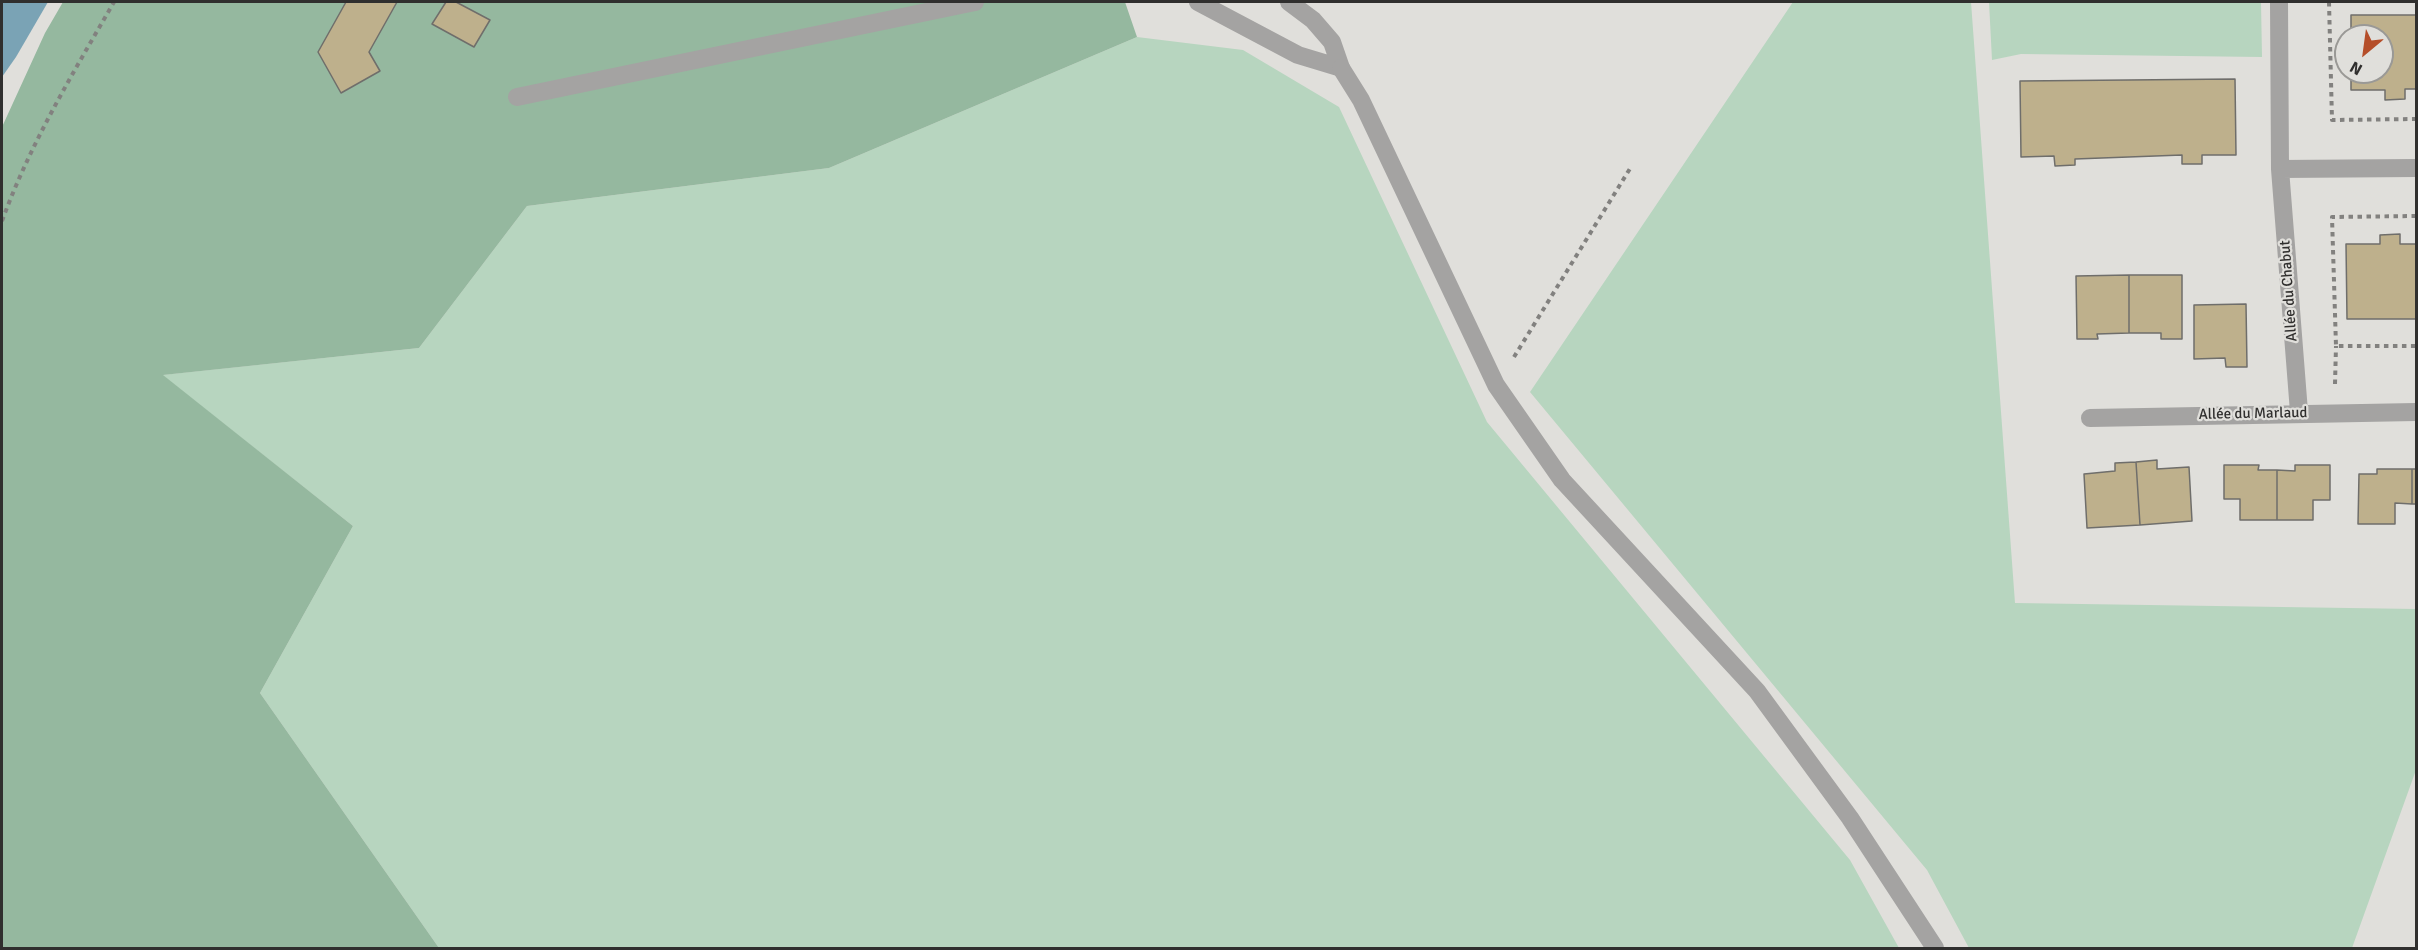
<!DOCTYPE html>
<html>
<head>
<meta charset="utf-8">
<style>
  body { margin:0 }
  #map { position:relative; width:2418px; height:950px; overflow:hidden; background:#e0dfdb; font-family:Signika,sans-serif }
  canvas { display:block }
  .frame { position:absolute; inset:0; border:3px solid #302f2e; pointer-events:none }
  .north { position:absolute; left:2334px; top:24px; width:60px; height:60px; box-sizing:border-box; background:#e0dfdb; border:2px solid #9a9996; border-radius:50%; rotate:209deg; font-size:16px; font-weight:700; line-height:24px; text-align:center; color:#302f2e }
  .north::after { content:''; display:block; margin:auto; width:21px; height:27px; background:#b54e29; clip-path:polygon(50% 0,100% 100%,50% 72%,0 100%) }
</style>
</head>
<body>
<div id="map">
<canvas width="2418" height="950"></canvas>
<div class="frame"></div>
<div class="north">N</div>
</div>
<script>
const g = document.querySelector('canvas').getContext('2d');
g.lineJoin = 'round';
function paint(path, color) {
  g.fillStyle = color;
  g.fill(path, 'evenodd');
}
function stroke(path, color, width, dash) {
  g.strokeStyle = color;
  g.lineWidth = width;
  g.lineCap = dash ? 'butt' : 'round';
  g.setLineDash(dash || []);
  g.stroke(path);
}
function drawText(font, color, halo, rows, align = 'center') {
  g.font = font + ' Signika,sans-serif';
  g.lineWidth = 4.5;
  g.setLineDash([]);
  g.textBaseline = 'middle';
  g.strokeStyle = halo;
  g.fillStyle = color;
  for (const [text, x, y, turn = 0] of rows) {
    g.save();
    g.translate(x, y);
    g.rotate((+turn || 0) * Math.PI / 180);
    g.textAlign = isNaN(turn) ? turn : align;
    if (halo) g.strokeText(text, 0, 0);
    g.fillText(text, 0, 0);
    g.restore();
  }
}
const green = new Path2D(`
  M1793 2H1971L2015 603 2416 609V770L2352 948H1969L1927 870 1530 392Z
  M1989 2H2261L2262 57 2021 54 1992 60Z
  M1137 37 1243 50 1339 107 1487 422 1850 860 1899 948H439L260 693 353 526 162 375 419 348 527 206 829 168Z`);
const forest = new Path2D(`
  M63 2H1125L1137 37 829 168 527 206 419 348 163 375 353 526 260 693 439 948H2V127L45 33Z`);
const water = new Path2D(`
  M2 2H48L16 57 2 77Z`);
const building = new Path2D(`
  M346 2H397L369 52 380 71 341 93 318 52Z
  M446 2H456L490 20 474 47 432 24Z
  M2351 15H2416V89H2405V99L2385 100V90H2351V72H2382V36H2351Z
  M2235 79 2236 155H2202V164H2182V155L2075 159V165L2055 166 2054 156 2021 157 2020 81Z
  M2400 234V244H2416V319H2347L2346 244H2380V235Z
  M2129 275V333L2097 334 2098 339H2077L2076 276Z
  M2129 275H2182V339H2161V333H2129Z
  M2246 304 2247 367H2226L2225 358 2194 359V305Z
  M2157 460V469L2189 467 2192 521 2140 525 2136 462Z
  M2136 462 2140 525 2087 528 2084 474 2115 471V463Z
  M2224 465H2259L2258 470H2277V520H2240V499H2224Z
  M2295 465H2330V500H2313V520H2277V470L2295 471Z
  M2377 469H2412V504L2395 503V524H2358L2359 474H2377Z
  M2412 469H2416V504H2412Z`);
const path = new Path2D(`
  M2329 2 2332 120 2416 119
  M2416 216 2332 217 2336 346H2416
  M2 221C30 144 73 73 114 2
  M1514 357 1631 167
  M2335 384 2336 346`);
const lane = new Path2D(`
  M1198 2 1298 55 1341 68
  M1289 2 1313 20 1332 42 1341 68
  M517 97 975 2`);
const street = new Path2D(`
  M2279 2 2280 169 2299 412
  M1341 68 1361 100 1496 385 1562 480 1757 691 1850 818 1935 948
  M2280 169 2416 168
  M2090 418 2416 412`);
const streetNames = [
  ["Allée du Chabut",2289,291,-94],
  ["Allée du Marlaud",2253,414,-1]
];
paint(green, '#b7d5bf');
paint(forest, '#95b89f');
paint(water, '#7aa3b5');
paint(building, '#beb08c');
stroke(building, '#6f6e6b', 1.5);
stroke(path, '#82817f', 4, [4.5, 4.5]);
stroke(lane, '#a4a3a2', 18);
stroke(street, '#a4a3a2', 18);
drawText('15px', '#302f2e', '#e0dfdb', streetNames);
</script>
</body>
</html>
